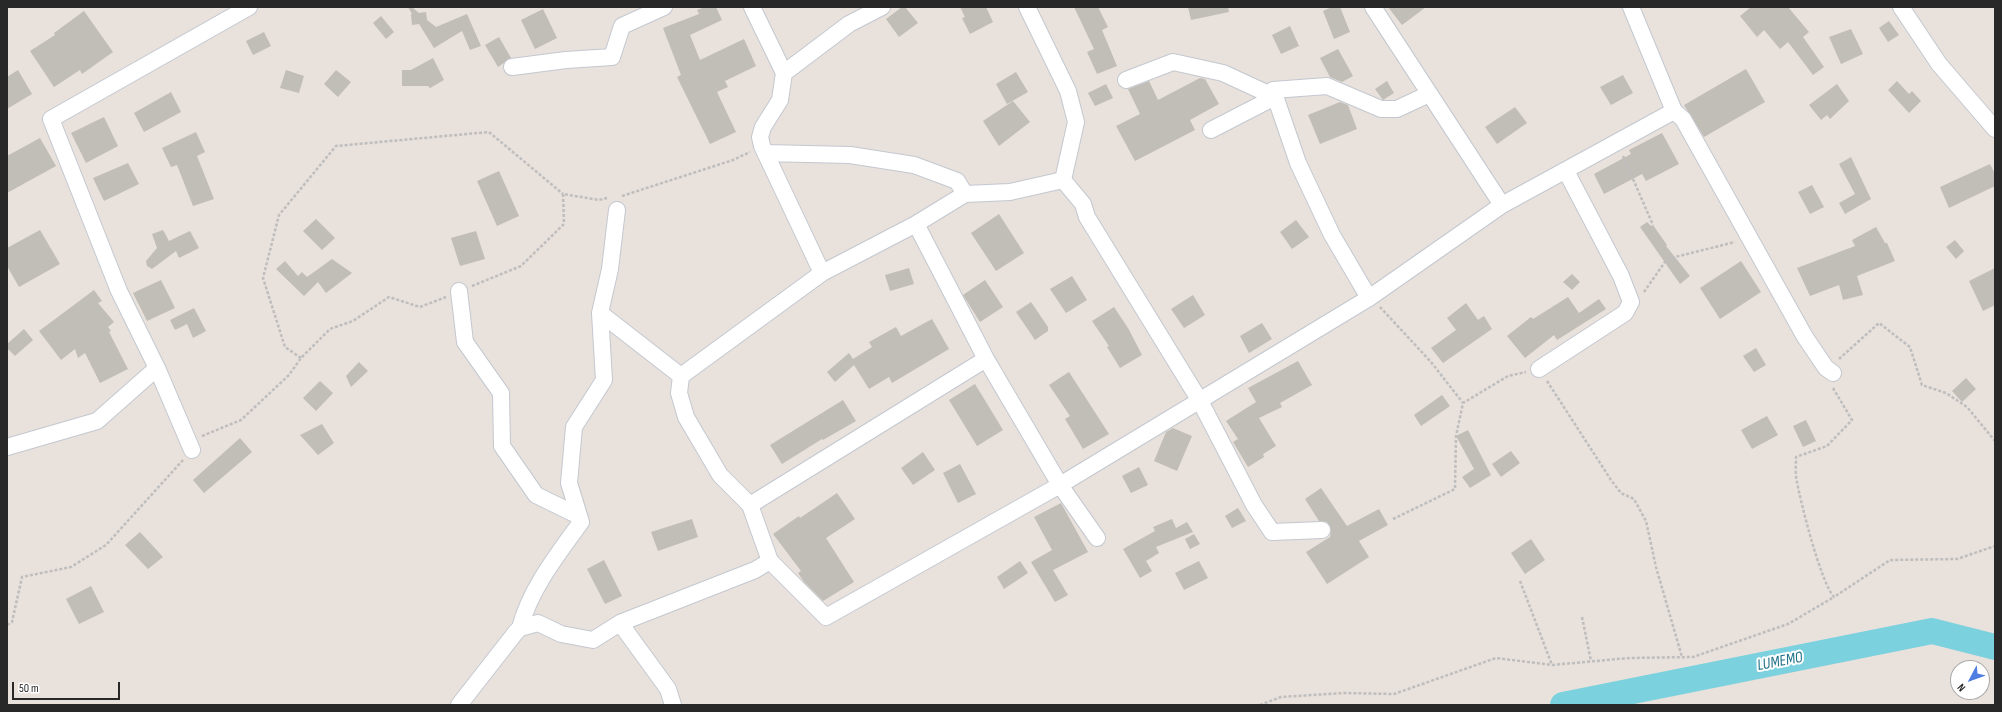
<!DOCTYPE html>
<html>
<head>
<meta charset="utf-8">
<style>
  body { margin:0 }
  #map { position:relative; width:2002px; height:712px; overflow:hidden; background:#e9e1dc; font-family:"Sofia Sans Condensed",sans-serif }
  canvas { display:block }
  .frame { position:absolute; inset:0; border:8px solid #282828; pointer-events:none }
  .north { position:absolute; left:1950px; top:660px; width:40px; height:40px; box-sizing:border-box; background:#fff; border:1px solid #a9a9a9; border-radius:50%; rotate:229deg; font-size:11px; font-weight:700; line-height:16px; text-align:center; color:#282828 }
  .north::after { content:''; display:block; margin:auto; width:14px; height:18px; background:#4f7de2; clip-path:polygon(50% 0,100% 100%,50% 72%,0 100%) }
  .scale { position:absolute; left:12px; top:682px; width:108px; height:18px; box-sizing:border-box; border:2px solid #282828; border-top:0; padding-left:5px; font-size:12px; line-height:14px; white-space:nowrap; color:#282828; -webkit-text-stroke:3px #fff; paint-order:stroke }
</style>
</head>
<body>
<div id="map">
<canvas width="2002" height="712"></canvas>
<div class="frame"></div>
<div class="north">N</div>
<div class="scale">50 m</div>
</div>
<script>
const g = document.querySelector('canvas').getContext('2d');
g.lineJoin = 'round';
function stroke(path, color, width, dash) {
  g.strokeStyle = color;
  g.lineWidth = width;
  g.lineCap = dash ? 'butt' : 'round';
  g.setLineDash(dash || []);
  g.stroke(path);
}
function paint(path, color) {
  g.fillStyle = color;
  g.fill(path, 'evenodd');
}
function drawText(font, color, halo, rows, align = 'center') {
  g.font = font + ' "Sofia Sans Condensed",sans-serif';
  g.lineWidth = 4;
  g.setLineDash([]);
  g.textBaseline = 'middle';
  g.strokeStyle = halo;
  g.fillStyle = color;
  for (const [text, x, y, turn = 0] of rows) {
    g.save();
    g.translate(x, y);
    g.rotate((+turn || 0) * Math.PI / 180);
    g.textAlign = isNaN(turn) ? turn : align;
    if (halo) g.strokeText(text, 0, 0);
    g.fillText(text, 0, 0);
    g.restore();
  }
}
const river = new Path2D(`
  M1563 705 1932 631 1995 647`);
const building = new Path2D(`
  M408 7H412L419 13 426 12 427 20 436 27 467 14 481 46 470 50 462 31 434 48 419 24 412 25 411 14H412Z
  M705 7H716L722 20 690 35 700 60 744 39 756 66 725 81 728 87 717 92 736 132 710 144 677 77 681 75 663 28 699 14 697 10Z
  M902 7H905L918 23 899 37 886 19Z
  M960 7H986L993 22 970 34 962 18 965 17Z
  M1074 7H1098L1108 27 1102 30 1117 66 1097 74 1087 52 1094 49Z
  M1188 7H1228L1229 12 1191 20Z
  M1332 7H1340L1350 32 1334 39 1323 11Z
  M1388 7H1426L1402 25Z
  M1751 7H1788L1809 32 1803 37 1824 67 1813 75 1788 42 1780 49 1764 30 1757 37 1740 16Z
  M543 9 557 38 535 49 521 20Z
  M84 11 113 52 82 74 80 70 54 87 30 51 55 35 54 33Z
  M381 16 394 32 386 39 373 23Z
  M1889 21 1899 35 1888 42 1879 28Z
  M1290 26 1299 46 1281 54 1272 35Z
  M1851 29 1863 54 1841 64 1829 37Z
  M264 32 271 46 253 55 246 41Z
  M499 37 511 58 498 67 485 45Z
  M1338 49 1353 76 1342 82 1330 77 1320 58Z
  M433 58 444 80 430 88 428 86H402V70H411Z
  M1746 69 1765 102 1704 137 1684 105Z
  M18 70 32 94 7 109V77Z
  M286 70 304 76 299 93 280 88Z
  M336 70 351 82 338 97 324 84Z
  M1016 72 1028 92 1007 104 996 84Z
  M1623 75 1633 93 1611 105 1600 87Z
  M1200 78 1205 79 1219 104 1190 120 1195 130 1135 161 1116 126 1140 114 1128 89 1149 81 1158 100Z
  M1387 81 1394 93 1383 100 1375 89Z
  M1897 81 1909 94 1912 91 1921 101 1909 113 1888 90Z
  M1106 84 1113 98 1095 106 1088 93Z
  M1837 84 1849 101 1830 119 1827 115 1821 120 1809 105Z
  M171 92 181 112 144 132 134 113Z
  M1013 101 1030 122 999 146 983 121Z
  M1340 102 1348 105 1357 129 1320 144 1308 115Z
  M1515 107 1527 123 1497 144 1485 127Z
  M104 117 118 146 86 163 71 133Z
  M196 132 205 152 197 156 214 199 193 206 177 165 171 167 162 148Z
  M1662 133 1679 164 1646 181 1642 174 1604 194 1594 174 1631 154 1629 150Z
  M40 138 56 166 7 193V156Z
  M1851 157 1871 199 1845 214 1839 203 1855 194 1839 164Z
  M128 163 139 184 104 201 93 178Z
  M1990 164 1995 174V186L1949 208 1940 187Z
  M499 171 519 216 497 226 477 181Z
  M1812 185 1824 207 1810 214 1798 192Z
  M999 214 1024 253 996 271 971 233Z
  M316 219 335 238 322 250 303 231Z
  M1296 220 1309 237 1292 249 1280 232Z
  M1647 222 1651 226 1653 225 1667 245 1666 246 1690 276 1680 284 1640 227Z
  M1876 227 1885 243H1887L1895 261 1857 276 1863 295 1843 300 1839 285 1810 296 1797 268 1855 246 1852 240Z
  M40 230 60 264 19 287 7 266V248Z
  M163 230 169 241 190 231 199 248 179 258 176 251 152 269 147 266 146 261 157 248 152 234Z
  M476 231 485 259 460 266 451 238Z
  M1955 240 1964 251 1956 259 1946 247Z
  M332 259 352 273 326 293 318 282 304 296 276 269 285 261 298 276 302 272 307 277Z
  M1741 261 1761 292 1720 319 1700 288Z
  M909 268 914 284 890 291 885 275Z
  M1995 268V305L1983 311 1969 281Z
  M1572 274 1580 282 1572 290 1563 282Z
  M1072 276 1087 300 1066 313 1050 289Z
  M161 280 175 308 147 321 133 293Z
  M985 280 1003 307 980 322 963 295Z
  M94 290 102 301 98 303 114 322 108 327 111 331 109 332 128 369 100 383 85 353 78 358 75 349 61 360 39 331Z
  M1193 295 1205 315 1184 328 1171 309Z
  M1568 297 1579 313 1599 299 1606 309 1557 340 1554 335 1525 358 1507 336 1531 317 1533 319Z
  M1031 302 1048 327V331L1035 340 1016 312Z
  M1466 303 1478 320 1484 316 1492 329 1443 363 1431 348 1456 330 1447 318Z
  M1114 307 1128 328 1142 355 1120 368 1107 347 1109 346 1092 321Z
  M194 308 206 331 193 338 187 324 175 330 170 320Z
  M932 319 949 349 892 383 889 377 869 389 854 365 835 382 827 372 849 353 853 359 872 347 869 342 896 327 901 336Z
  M1262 323 1272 339 1249 353 1240 336Z
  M24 329 33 340 15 356 7 348V344Z
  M1756 348 1766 365 1754 372 1743 356Z
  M1298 361 1312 385 1280 403 1282 407 1259 418 1276 446 1263 454 1264 457 1248 467 1233 442 1238 439 1226 421 1256 402 1248 388Z
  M359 362 368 371 351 387 346 376Z
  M1069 372 1109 434 1083 449 1065 419 1070 416 1049 385Z
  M1966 378 1976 389 1962 402 1952 391Z
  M320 381 333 393 316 411 303 398Z
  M975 384 1003 430 977 446 949 400Z
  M1442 395 1450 406 1421 426 1414 415Z
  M843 400 856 421 823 440 822 439 782 464 770 445Z
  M1767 416 1778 435 1752 449 1741 430Z
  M1806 420 1816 441 1803 447 1793 426Z
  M322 424 334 443 318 455 300 435Z
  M1173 428 1192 436 1177 471 1154 461 1166 432Z
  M1468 430 1491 475 1470 488 1462 477 1474 469 1456 436Z
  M240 438 252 452 204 493 193 480Z
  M1511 451 1520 463 1501 477 1492 464Z
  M923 452 935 470 913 485 901 468Z
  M960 464 976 494 958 503 943 473Z
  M1139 467 1148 485 1131 493 1122 476Z
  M1321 488 1347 526 1379 509 1388 525 1359 541 1369 557 1327 584 1306 552 1330 537 1331 530 1327 522 1319 521 1305 499Z
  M837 493 855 519 826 538 854 582 823 601 804 582 798 573 801 571 773 534 799 516 800 518Z
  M1061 503 1088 552 1053 570 1068 595 1055 602 1031 562 1052 550 1034 517Z
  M1238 508 1246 521 1232 528 1225 516Z
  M692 519 698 537 658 551 651 532Z
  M1172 519 1176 528 1187 522 1193 532 1156 547 1159 553 1146 561 1152 571 1140 578 1123 549 1155 531 1153 527Z
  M140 532 163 557 148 569 125 545Z
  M1194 534 1200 544 1190 549 1185 539Z
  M1531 539 1545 560 1525 574 1511 553Z
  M604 560 622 596 605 604 587 569Z
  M1020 561 1028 573 1004 589 997 577Z
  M1199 561 1208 578 1184 590 1175 573Z
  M91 586 104 612 79 624 66 599Z`);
const path = new Path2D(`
  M1623 156 1653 225
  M622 196 733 160 750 152
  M472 286 521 266 564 224 563 194 599 200 607 198
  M1644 292 1667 259 1735 242
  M1380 307 1431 362 1463 403
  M301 358 285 347 263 278 279 215 336 146 489 132 563 194
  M1839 359 1879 323 1910 347 1922 385 1946 393 1967 407 1995 441
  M1547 381 1611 480 1621 493 1634 499 1646 521 1656 567 1682 657
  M1833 388 1852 420 1827 446 1796 457C1796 465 1795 474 1797 482 1801 504 1821 583 1834 597L1890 560 1957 559 1995 546
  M202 436 241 420 289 375 301 358 330 329 353 321 389 297 420 307 446 297
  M1393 519 1455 489 1456 436 1463 403 1508 376 1526 372
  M1520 581 1552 665 1629 658 1693 657 1788 624 1834 597
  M1582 617 1591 661
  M7 625 12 622 22 577 71 567 106 545 183 460
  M1260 705 1281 697 1344 693 1394 694 1496 658 1552 665`);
const street = new Path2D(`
  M752 7 784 73 780 100 763 127 760 137 762 146 822 273
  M1027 7 1068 91 1076 122 1063 180 1083 204 1087 217 1200 401 1254 505 1272 532 1322 530
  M1373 7 1502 205
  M1631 7 1674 111 1683 119 1805 337 1826 368 1833 373
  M1901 7 1939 64 1995 129
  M512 67 566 60 612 57 622 26 664 7
  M784 73 849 24 882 7
  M1126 80 1173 62 1223 73 1275 97
  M1211 130 1275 97
  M765 153 850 155 914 165 957 181 965 194
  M1063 180 1010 192 965 194 916 224 822 273 681 376 679 393 686 417 720 475 750 505 770 561 826 617 1060 485 1369 298 1502 205 1674 111
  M916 224 986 359 1060 485 1097 538
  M459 291 465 342 501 393 502 446 536 495 579 516
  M1369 298 1332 235 1298 163 1273 90 1327 86 1381 109H1397L1429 94
  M600 313 681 376
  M1539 369 1625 313 1631 302 1621 276 1566 171
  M7 447 97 421 157 368
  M192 450 157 368 119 291 51 119 249 7
  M750 505 986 359
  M620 623 668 689 673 705
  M520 628C530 589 558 554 581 522L569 483 574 427 604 380 600 313 610 269 617 210
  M459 705 516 632 520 628 538 623 561 634 593 640 620 623 755 570 770 561`);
const waterNames = [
  ["LUMEMO",1780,662,-11]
];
stroke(river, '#7bd1de', 26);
paint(building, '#c1bdb7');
stroke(street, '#c3c8d0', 18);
stroke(path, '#bebebe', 2.5, [3, 2]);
stroke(street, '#fff', 16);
drawText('italic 16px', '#1e7087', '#fff', waterNames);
</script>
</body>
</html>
